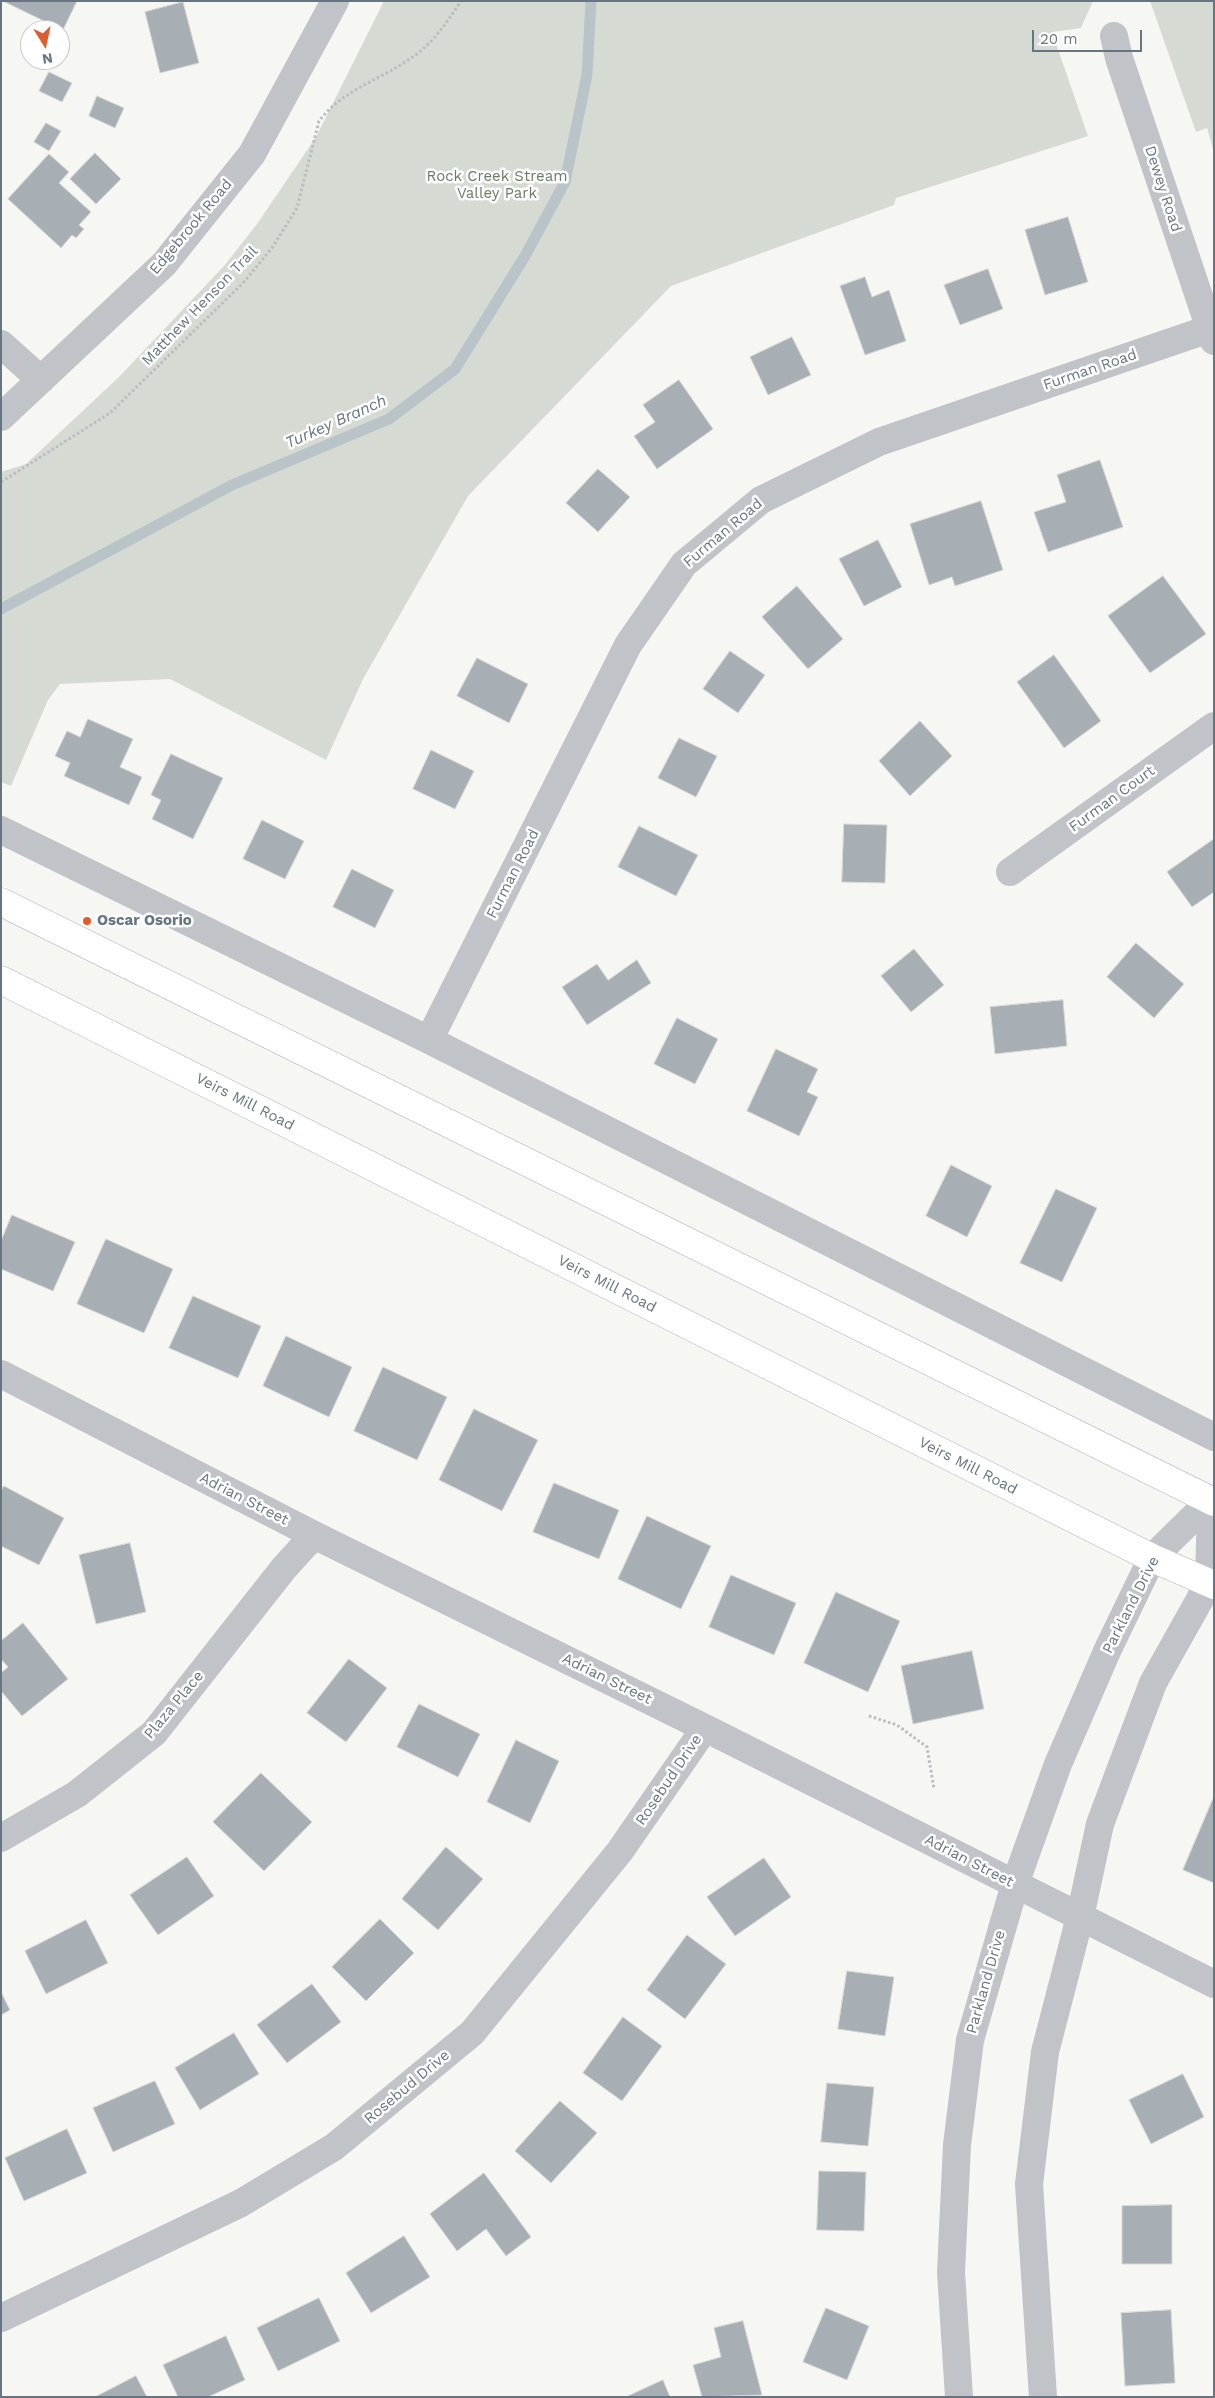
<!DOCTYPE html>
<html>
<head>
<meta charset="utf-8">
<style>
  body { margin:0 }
  #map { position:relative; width:1215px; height:2398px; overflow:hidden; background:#f6f6f3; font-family:"Work Sans",sans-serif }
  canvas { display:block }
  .frame { position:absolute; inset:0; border:2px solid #677583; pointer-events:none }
  .north { position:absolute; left:20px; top:20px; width:50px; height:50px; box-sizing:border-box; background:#fff; border:1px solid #c2c8cd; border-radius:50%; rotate:170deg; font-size:14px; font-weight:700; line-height:20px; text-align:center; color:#677583 }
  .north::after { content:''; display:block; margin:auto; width:18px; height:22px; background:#dc5d2e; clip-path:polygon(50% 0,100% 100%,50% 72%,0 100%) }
  .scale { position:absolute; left:1032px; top:30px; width:110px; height:22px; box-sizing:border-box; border:2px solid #677583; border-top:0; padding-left:6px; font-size:15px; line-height:18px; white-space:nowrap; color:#677583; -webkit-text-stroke:4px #fff; paint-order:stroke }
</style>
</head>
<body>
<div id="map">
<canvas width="1215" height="2398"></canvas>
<div class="frame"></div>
<div class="north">N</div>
<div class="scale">20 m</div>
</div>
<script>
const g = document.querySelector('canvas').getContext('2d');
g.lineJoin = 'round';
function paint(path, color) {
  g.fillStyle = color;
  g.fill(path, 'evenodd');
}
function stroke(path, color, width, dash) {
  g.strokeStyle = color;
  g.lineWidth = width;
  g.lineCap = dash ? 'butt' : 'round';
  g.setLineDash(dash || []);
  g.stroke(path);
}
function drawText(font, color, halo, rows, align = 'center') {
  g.font = font + ' "Work Sans",sans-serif';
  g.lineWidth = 5;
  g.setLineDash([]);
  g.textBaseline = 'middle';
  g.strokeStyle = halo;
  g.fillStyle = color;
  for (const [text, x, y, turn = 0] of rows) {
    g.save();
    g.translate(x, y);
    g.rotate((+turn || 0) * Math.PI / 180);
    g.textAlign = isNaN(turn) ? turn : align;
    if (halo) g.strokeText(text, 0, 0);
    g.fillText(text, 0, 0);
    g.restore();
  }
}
const green = new Path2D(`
  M384 1H1093L1081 28 1052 32 1088 136 896 198 894 205 671 286 468 496 363 679 326 760 170 679 60 684 48 700 11 786 1 782V472L26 464 119 377 224 266 257 224 316 137Z
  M1150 1H1214V153L1207 128 1196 132Z`);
const stream = new Path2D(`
  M1 609 232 485 389 419 455 369 525 256 565 182 587 75 591 1`);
const building = new Path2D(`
  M3 1H77L63 30Z
  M183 2 199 63 160 73 145 12Z
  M49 72 72 83 62 102 39 91Z
  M97 96 124 108 115 128 89 116Z
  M46 123 61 131 49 151 34 142Z
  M95 153 121 179 96 204 70 179Z
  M49 154 69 172 59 183 91 212 79 225 84 229 76 238 72 235 61 248 8 199Z
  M1068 217 1088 282 1045 295 1025 230Z
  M988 269 1003 309 960 325 944 285Z
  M865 277 872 297 889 290 906 341 865 355 840 286Z
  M792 337 811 375 768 395 750 357Z
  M679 380 713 429 657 469 634 436 655 422 643 405Z
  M1100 460 1123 527 1048 552 1034 512 1066 502 1057 475Z
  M598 469 630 497 598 532 566 503Z
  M981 501 1003 570 955 586 952 577 929 585 910 524Z
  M878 540 902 587 864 606 839 559Z
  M1163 576 1206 634 1150 673 1108 616Z
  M797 586 843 639 808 669 762 617Z
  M730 651 765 675 738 713 703 689Z
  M1054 655 1101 721 1064 748 1017 682Z
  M477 658 528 684 509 723 457 696Z
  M88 719 133 739 120 767 142 777 129 805 64 776 70 763 55 756 67 731 80 737Z
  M920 721 952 756 910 796 879 761Z
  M679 738 717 756 696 797 658 778Z
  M431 750 474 771 455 809 413 789Z
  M171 754 223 778 193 839 152 819 161 800 151 795Z
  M262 820 304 841 285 879 243 859Z
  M844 824 887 825 885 883 842 882Z
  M639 826 698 855 676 896 618 867Z
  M1214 839V892L1192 907 1167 872Z
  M352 869 394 890 375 928 333 907Z
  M1136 943 1184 984 1154 1018 1107 977Z
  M914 949 944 985 911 1012 881 976Z
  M637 960 651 983 587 1025 562 987 597 964 608 980Z
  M1063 1000 1067 1046 995 1054 990 1007Z
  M677 1018 718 1039 695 1084 654 1064Z
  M776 1049 818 1069 807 1092 818 1097 799 1136 747 1111Z
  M951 1165 992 1186 967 1237 926 1216Z
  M1056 1189 1097 1208 1062 1282 1020 1263Z
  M12 1215 75 1242 53 1291 1 1269V1241Z
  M106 1239 173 1269 144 1333 77 1304Z
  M193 1296 261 1326 238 1378 169 1348Z
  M286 1336 352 1367 329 1417 263 1386Z
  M383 1367 447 1397 417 1460 354 1431Z
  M474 1409 538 1440 502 1511 439 1480Z
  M554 1483 619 1510 599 1559 533 1532Z
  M4 1486 64 1518 39 1565 1 1546V1491Z
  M647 1516 711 1546 681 1609 618 1579Z
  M130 1543 146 1612 96 1624 79 1555Z
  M731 1575 796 1603 774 1655 709 1627Z
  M836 1592 900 1621 868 1692 804 1663Z
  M23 1623 68 1679 22 1716 1 1691V1673L8 1667 1 1659V1641Z
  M972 1651 984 1709 913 1724 901 1666Z
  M349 1659 387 1688 346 1742 307 1713Z
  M419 1704 480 1734 458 1777 397 1747Z
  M516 1740 559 1761 530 1823 487 1802Z
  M261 1773 312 1822 264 1871 213 1822Z
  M1213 1799H1214V1883L1183 1870Z
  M446 1847 483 1879 438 1930 402 1899Z
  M187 1857 214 1896 158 1935 130 1895Z
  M764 1858 791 1897 735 1936 707 1897Z
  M380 1919 414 1953 366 2001 332 1967Z
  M86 1920 108 1963 46 1994 25 1951Z
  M687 1935 726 1964 685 2019 647 1990Z
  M847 1971 894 1977 885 2036 838 2029Z
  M312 1984 341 2022 287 2063 257 2025Z
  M1 1992 10 2010 1 2015Z
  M623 2017 662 2046 622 2101 583 2073Z
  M234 2033 259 2074 200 2110 175 2068Z
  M1183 2074 1204 2117 1151 2144 1129 2100Z
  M155 2081 175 2124 113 2152 93 2108Z
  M827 2083 874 2087 868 2146 821 2142Z
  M560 2101 597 2133 551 2183 515 2151Z
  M67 2129 87 2173 24 2201 5 2158Z
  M819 2171 866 2172 864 2231 817 2230Z
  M484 2173 531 2237 506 2256 486 2229 457 2251 430 2214Z
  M1172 2205V2264H1122V2206Z
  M404 2236 430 2277 371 2313 346 2273Z
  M319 2298 340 2341 278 2371 257 2328Z
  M826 2308 869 2326 847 2380 803 2362Z
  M1171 2310 1175 2383 1125 2386 1121 2313Z
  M743 2321 762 2395 702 2397 693 2365 721 2357 714 2328Z
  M226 2336 245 2380 208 2397H178L163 2365Z
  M136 2376 147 2397H95Z
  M663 2380 670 2397H626Z`);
const path = new Path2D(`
  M1 482 110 413 243 283 272 248 297 208 319 121C343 89 383 79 414 56 434 42 447 22 461 1
  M869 1716 897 1725 927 1747 934 1789`);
const minor = new Path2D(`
  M1114 36 1119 58 1214 341
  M1 344 41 380
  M1 417 164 264 252 154 335 1
  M1 830 429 1040 1214 1437
  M1010 872 1214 726
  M429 1040 628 645 684 564 761 500 879 442 1209 329
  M1 1374 314 1535 705 1728 1214 1984
  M1 1838 77 1794 154 1733 284 1568 314 1535
  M1 2318 241 2203 334 2147 472 2033 620 1851 705 1728`);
const tertiary = new Path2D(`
  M959 2397 951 2272 957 2145 970 2040 1015 1884 1058 1764 1108 1649 1152 1558 1211 1500
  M1043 2397 1029 2184 1045 2052 1080 1917 1100 1824 1153 1683 1209 1583 1211 1500`);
const primary = new Path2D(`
  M1 902 1214 1502
  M1 980 1152 1558 1214 1585`);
const markers = [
  [87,921,5,"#dc5d2e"]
];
const parkNames = [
  ["Rock Creek Stream",497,177],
  ["Valley Park",497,194]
];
const streetNames = [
  ["Dewey Road",1163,189,72],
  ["Edgebrook Road",191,227,-50],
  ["Matthew Henson Trail",200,306,-46],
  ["Furman Road",1090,370,-19],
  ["Furman Road",723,533,-40],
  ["Furman Court",1112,799,-36],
  ["Furman Road",513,874,-63],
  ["Veirs Mill Road",245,1102,27],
  ["Veirs Mill Road",607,1284,27],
  ["Veirs Mill Road",968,1466,27],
  ["Adrian Street",244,1499,27],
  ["Parkland Drive",1131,1605,-63],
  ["Adrian Street",607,1679,26],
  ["Plaza Place",174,1705,-50],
  ["Rosebud Drive",669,1780,-56],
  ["Adrian Street",969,1861,27],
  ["Parkland Drive",986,1982,-74],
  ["Rosebud Drive",407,2087,-40]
];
const poiNames = [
  ["Oscar Osorio",97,921]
];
const waterNames = [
  ["Turkey Branch",336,422,-24]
];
paint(green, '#d5dbd3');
stroke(stream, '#b9c3c8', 11);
paint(building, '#a7aeb4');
stroke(building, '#d8d8d6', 1);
stroke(primary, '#b3b7bb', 29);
stroke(path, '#babcbf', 3, [2.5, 2.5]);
stroke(minor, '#c0c3c7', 28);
stroke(tertiary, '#c0c3c7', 28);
stroke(primary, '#fff', 28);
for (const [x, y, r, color] of markers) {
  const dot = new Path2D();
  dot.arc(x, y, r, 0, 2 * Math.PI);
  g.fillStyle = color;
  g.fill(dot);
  stroke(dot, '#fff', 2);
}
drawText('15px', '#697b65', '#fff', parkNames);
drawText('15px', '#677583', '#fff', streetNames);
drawText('bold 15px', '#677583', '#fff', poiNames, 'left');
drawText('italic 16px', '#63777f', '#fff', waterNames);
</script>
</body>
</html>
